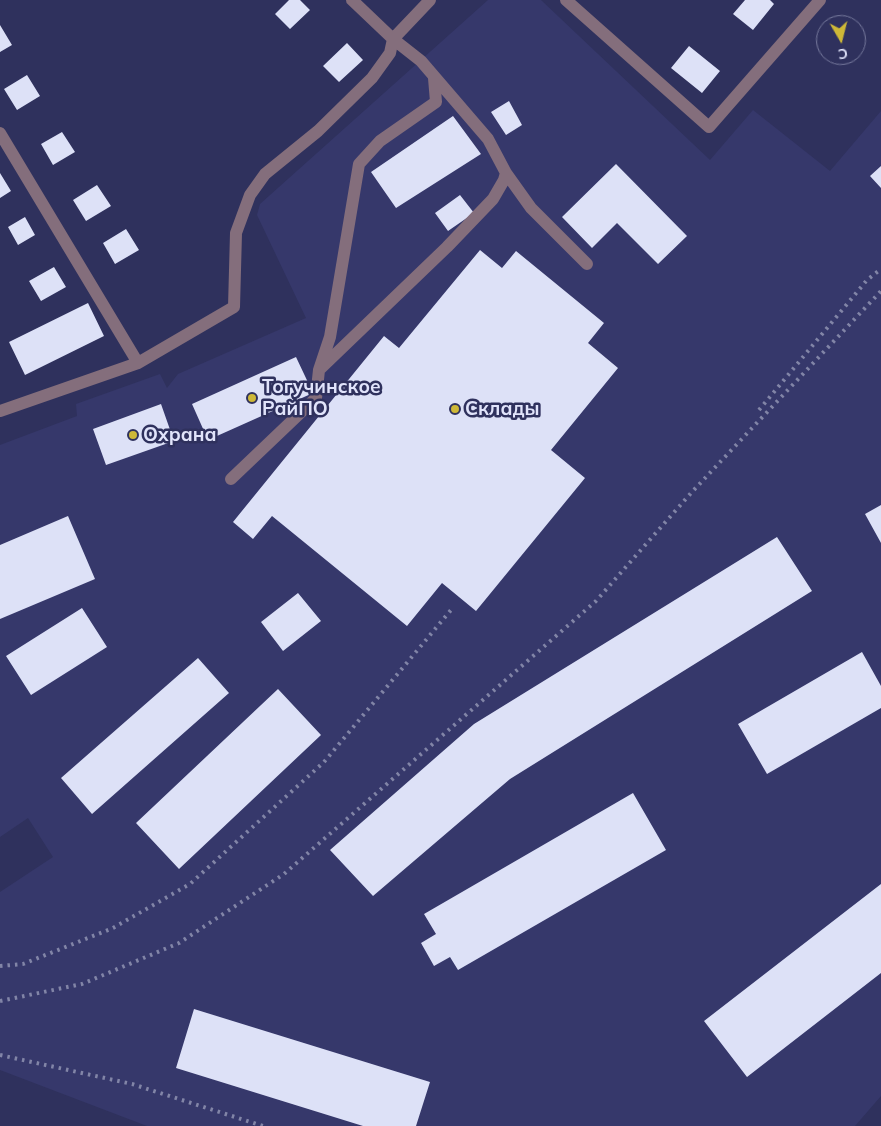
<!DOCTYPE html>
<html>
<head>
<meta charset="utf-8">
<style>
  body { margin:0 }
  #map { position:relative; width:881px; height:1126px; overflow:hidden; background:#2f315d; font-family:Mulish,sans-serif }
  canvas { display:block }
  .north { position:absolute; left:816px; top:15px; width:50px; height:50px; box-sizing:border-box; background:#2f315d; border:1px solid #76799c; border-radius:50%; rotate:172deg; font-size:14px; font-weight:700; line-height:20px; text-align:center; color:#e1e4fb }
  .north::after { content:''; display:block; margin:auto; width:18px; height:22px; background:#ceb837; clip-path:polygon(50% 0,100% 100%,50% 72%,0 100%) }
</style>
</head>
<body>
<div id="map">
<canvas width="881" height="1126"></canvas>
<div class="north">С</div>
</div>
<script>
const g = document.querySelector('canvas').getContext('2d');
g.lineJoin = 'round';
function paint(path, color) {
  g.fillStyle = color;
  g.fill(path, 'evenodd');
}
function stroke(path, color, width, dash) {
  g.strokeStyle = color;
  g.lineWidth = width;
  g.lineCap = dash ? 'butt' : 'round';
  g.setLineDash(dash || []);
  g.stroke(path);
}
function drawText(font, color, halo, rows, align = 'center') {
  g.font = font + ' Mulish,sans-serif';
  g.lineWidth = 5;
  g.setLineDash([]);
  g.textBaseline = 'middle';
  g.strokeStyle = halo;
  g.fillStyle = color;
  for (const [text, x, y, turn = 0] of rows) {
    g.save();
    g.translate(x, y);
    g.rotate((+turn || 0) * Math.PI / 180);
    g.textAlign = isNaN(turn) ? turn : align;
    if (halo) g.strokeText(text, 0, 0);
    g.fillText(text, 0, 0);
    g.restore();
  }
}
const built = new Path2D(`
  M488 0H541L710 160 753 110 830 171 881 111V1096L855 1126H147L0 1070V892L53 857 28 818 0 837V445L77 416 76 404 160 374 167 388 178 374 306 318 257 215 260 204Z`);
const building = new Path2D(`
  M289 0H300L310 10 290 29 275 14Z
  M745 0H770L774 4 753 30 733 14Z
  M0 25 12 45 0 52Z
  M347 43 363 60 339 82 323 66Z
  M689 46 720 71 702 93 671 68Z
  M27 75 40 96 17 110 4 89Z
  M509 101 522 125 506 135 491 112Z
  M453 116 481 154 396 208 371 172Z
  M62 132 75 152 53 165 41 144Z
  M616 164 687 236 658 264 617 223 592 248 562 217Z
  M881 166V188L870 176Z
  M0 173 11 191 0 198Z
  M97 185 111 206 86 221 73 200Z
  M460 195 474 213 448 231 435 213Z
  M25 217 35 235 18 245 8 227Z
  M126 229 139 250 115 264 103 243Z
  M480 250 502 268 516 251 604 323 588 343 618 368 551 450 585 478 476 611 442 583 407 626 272 516 253 539 233 522 384 336 399 348Z
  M54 267 66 287 41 301 29 281Z
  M88 303 104 336 25 375 9 342Z
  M296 357 313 393 208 440 192 404Z
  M161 404 174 441 106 465 93 429Z
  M881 505V543L865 514Z
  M68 516 95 579 0 619V545Z
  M777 537 812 591 510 779 373 896 330 850 474 724Z
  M298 593 321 621 283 651 261 622Z
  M82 608 107 647 31 695 6 656Z
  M862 652 881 686V708L767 774 738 724Z
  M198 658 229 693 92 814 61 778Z
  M278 689 321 735 179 869 136 823Z
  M633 793 666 850 458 970 450 957 434 966 421 943 436 934 424 914Z
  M881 884V973L747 1077 704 1021Z
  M194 1009 430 1082 416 1126H363L176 1068Z`);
const minor = new Path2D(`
  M566 0 709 127 820 0
  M0 133 138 363
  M506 173 531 208 587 264
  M319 370 447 247 493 199 504 180 506 173 488 139 421 61 393 39 352 0
  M0 411 138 363 234 307 236 233 250 195 265 174 318 131 372 78 390 53 393 39 430 0
  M231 479 316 398 319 370 330 337 359 164 380 141 436 102 434 78`);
const rail = new Path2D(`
  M759 410 867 280 881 269
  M0 966 23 964 113 928 190 884 324 762 451 610
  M0 1001 82 984 179 943 284 874 596 601 691 493 881 291
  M0 1055 132 1084 263 1126`);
const markers = [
  [252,398,5,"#ceb837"],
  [455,409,5,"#ceb837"],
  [133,435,5,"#ceb837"]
];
const poiNames = [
  ["Тогучинское",262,387],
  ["РайПО",262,409],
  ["Склады",465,409],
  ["Охрана",143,435]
];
paint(built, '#36386b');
paint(building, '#dde1f7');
stroke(minor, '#846e7c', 12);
stroke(rail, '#8285a7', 4, [2.5, 5]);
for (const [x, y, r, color] of markers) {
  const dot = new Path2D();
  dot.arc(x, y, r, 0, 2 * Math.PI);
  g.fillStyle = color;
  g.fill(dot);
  stroke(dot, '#2f315d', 2);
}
drawText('bold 19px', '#e1e4fb', '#2f315d', poiNames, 'left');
</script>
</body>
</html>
